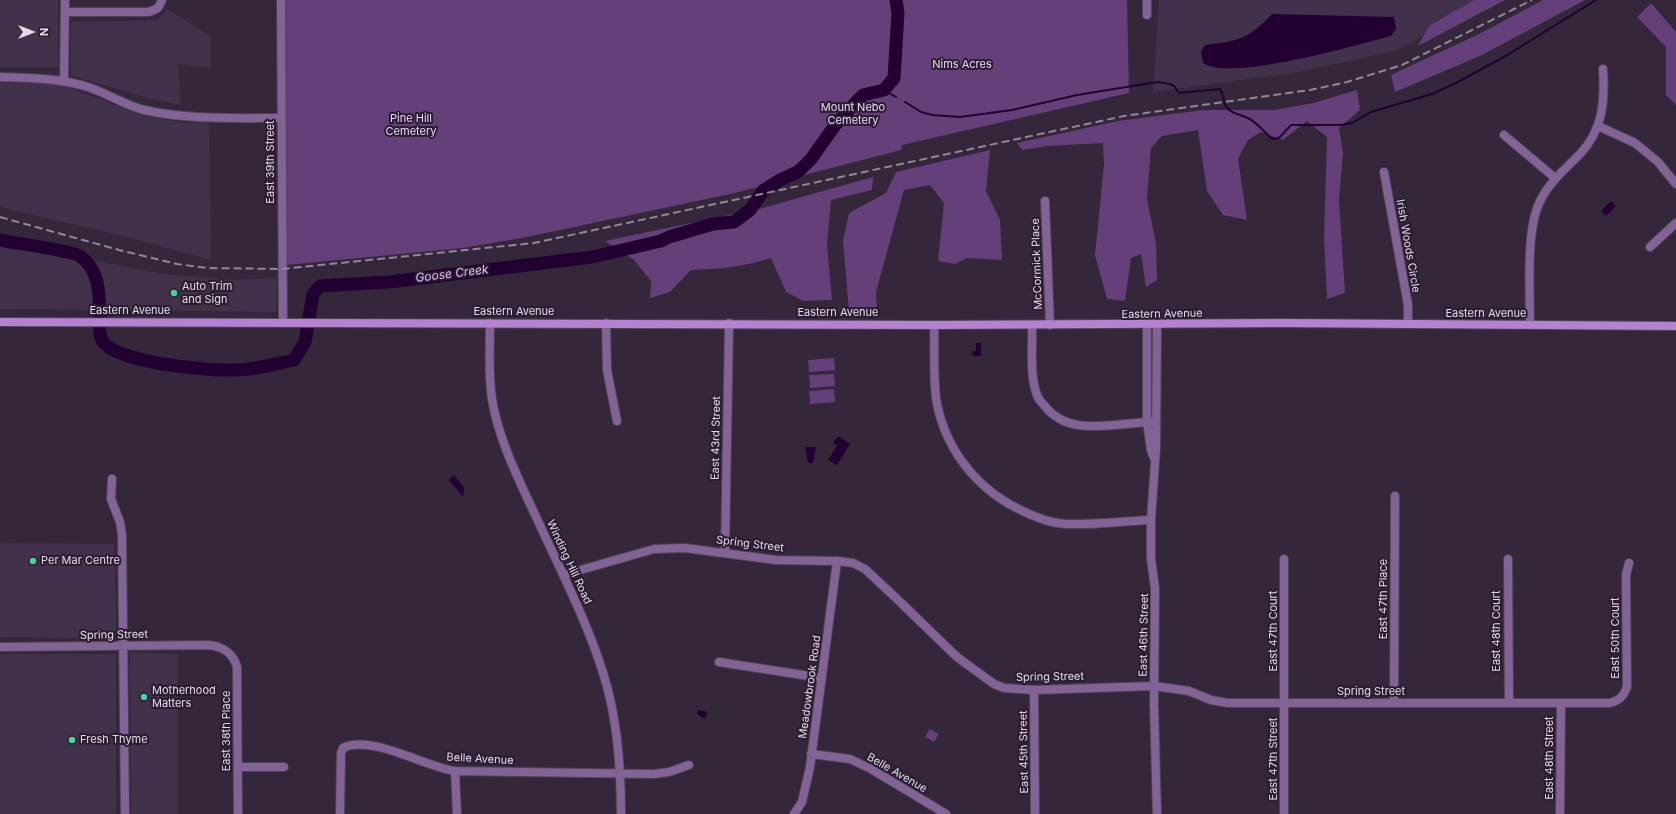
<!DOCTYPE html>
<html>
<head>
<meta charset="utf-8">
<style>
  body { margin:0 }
  #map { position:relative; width:1676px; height:814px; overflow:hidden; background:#34263b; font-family:Inter,sans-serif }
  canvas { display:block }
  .north { position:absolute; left:12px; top:12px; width:40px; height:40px; -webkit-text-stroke:3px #2a1d31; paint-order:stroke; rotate:90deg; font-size:11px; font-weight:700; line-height:16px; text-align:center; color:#e3dae8 }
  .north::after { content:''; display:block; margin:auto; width:14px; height:18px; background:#e3dae8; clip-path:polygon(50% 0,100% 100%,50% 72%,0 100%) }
</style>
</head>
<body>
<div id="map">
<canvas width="1676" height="814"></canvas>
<div class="north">N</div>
</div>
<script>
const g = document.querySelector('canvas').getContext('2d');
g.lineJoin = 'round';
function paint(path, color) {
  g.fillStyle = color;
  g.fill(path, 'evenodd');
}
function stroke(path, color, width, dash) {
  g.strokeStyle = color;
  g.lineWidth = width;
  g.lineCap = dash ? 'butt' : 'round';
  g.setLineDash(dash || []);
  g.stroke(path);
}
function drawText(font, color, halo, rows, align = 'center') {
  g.font = font + ' Inter,sans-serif';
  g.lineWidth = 4;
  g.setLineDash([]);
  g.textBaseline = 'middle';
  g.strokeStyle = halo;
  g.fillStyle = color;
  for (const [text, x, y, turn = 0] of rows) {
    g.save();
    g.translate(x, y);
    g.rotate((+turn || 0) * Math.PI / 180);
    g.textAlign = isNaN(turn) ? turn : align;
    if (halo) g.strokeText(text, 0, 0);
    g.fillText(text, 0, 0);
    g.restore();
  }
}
const built = new Path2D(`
  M0 0H58V67H0Z
  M1159 0H1494L1394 51 1294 73 1153 92Z
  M167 9 210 36 211 68 178 64 181 105 144 97 71 75V22L158 20Z
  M35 82 64 86 146 116 183 123 209 122 211 260 127 237 0 207V83Z
  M0 242 163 274 232 280 277 278 276 312 0 309Z
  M0 543 114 544 117 639 0 637Z
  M130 652 178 654V814H131Z
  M0 654H116V814H0Z`);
const green = new Path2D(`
  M285 0H1127L1129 93 902 145 901 150 735 193 522 238 463 248 286 265Z
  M1474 0H1505L1418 46 1429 26Z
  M1543 0H1585L1482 55 1395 92 1391 75 1481 33Z
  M1651 3 1676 32V105L1666 95V47L1637 17Z
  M1357 90 1360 110 1339 128 1343 153 1339 200 1345 293 1327 299 1324 238 1327 137 1307 121 1283 140 1261 132 1248 140 1238 159 1247 220 1223 215 1207 191 1198 130 1162 136 1151 148 1147 199 1156 243 1157 280 1146 287 1141 254 1131 258 1125 301 1107 299 1095 255 1104 164 1103 143 1047 146 1022 150 1017 143 1118 121 1203 110H1275L1313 103Z
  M990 150 986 191 1000 220 1002 260 967 258 955 264 938 261 944 203 930 185 904 190 876 292 877 311H849L843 241 849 213 886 193 896 172Z
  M873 177 872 190 831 200 827 245 832 300 803 301 786 292 771 258C744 267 719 269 691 270L670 292 650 298 651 281 634 260 605 241 759 209Z
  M834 358 835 370 809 372 808 360Z
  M834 374 835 386 810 388 809 375Z
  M834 389 835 402 810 404 809 391Z
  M930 729 939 734 934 742 925 737Z`);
const water = new Path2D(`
  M1272 14 1394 17 1396 29 1391 36C1356 45 1230 82 1203 63L1201 52 1205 45C1238 41 1249 39 1272 14Z
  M1611 201 1616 206 1606 216 1601 211Z
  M976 343H981V356H973L972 354 973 351H976Z
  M838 436 850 444 837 465 828 460 837 446 833 443Z
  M805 447H816L813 463H808Z
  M454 475 464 488 463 497 449 480Z
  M698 710 707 712 706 718H703L697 714Z`);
const stream = new Path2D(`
  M884 90 896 97
  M905 102 921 112 932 115 960 117 1012 110 1077 95 1157 82 1170 84 1174 86 1179 93 1220 89C1223 94 1223 98 1225 104 1229 114 1240 114 1248 118 1258 123 1264 132 1272 139L1279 138 1291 125H1341L1352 123 1371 112 1432 94 1456 83 1504 57 1596 0`);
const river = new Path2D(`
  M0 240C14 243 73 251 80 256 102 272 99 298 100 322 100 327 99 333 101 338 108 363 211 371 235 370 255 370 275 364 294 360L305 342 313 294 320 286 389 282 592 257 661 241 669 237 713 224 734 222 750 210 764 190 780 180 799 171 811 159 836 124 859 99 863 95 884 90 894 78 898 13 896 0`);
const minor = new Path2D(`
  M281 0 283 323
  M65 12H149L158 8 162 0
  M0 77C29 78 60 78 88 87 107 93 124 105 144 110 190 120 235 118 281 118
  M64 81 65 0
  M1598 126 1635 143 1658 162 1676 184
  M1504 135 1555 178
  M1384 172 1408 305V324
  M1045 201 1050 325
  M1650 247 1676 223
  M490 323C490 348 488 374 492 399 499 444 525 492 544 534 566 581 589 627 604 676 618 721 621 768 621 814
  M606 323 607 370 617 421
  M934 325C935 349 933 374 936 398 943 443 970 481 1009 504 1026 513 1046 523 1066 524 1094 525 1123 521 1151 520
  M1032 325C1033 347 1029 374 1037 395 1038 399 1041 402 1044 405 1070 440 1119 421 1156 422
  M1530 325C1530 293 1526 235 1538 206 1546 185 1564 170 1580 154 1603 130 1605 101 1603 69
  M112 479 111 499 120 522 122 535 125 814
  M725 553 729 323
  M1284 559V814
  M1508 559 1509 703
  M563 575 654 549 685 548 776 560 837 561 853 563 865 569 896 598 957 657 994 684 1004 688 1034 690 1154 686 1189 691 1211 700 1228 703H1610C1620 700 1623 697 1627 687L1626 575 1629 563
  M0 647 209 645C224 647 233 653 237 667L238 814
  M719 662 822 678
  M1034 690 1035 814
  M1394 703 1395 496
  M811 754 850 759 871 769 946 814
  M238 767H284
  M455 771 457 814
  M340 814 341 753 343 748C370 734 426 767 455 771L654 774 669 772 689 765
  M794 814 802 802 810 767 837 561
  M1560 814 1561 703`);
const tertiary = new Path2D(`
  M1147 15V0
  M1147 325V422L1151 450 1154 458
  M1157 325 1156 448 1151 520V559L1155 588 1154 705 1157 814`);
const secondary = new Path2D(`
  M0 322 934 325 1280 323 1676 326`);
const rail = new Path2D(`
  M0 217 119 250 177 264 208 268 282 269 534 243 1124 116 1310 90 1347 82 1402 65 1532 0`);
const markers = [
  [174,293,4,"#48d49d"],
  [33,561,4,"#48d49d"],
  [144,697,4,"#48d49d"],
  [72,740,4,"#48d49d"]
];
const parkNames = [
  ["Nims Acres",962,65],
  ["Mount Nebo",853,108],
  ["Cemetery",853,121],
  ["Pine Hill",411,119],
  ["Cemetery",411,132]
];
const streetNames = [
  ["East 39th Street",271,162,-90],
  ["Irish Woods Circle",1408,246,80],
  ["McCormick Place",1037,264,-92],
  ["Eastern Avenue",130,311],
  ["Eastern Avenue",514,312],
  ["Eastern Avenue",838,313],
  ["Eastern Avenue",1162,314,-1],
  ["Eastern Avenue",1486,314],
  ["East 43rd Street",716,438,-89],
  ["Spring Street",750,544,7],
  ["Winding Hill Road",569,562,65],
  ["East 47th Place",1384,599,-90],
  ["East 47th Court",1274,631,-90],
  ["East 48th Court",1497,631,-90],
  ["Spring Street",114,635,-1],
  ["East 46th Street",1144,635,-89],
  ["East 50th Court",1616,638,-90],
  ["Spring Street",1050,677,-1],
  ["Meadowbrook Road",810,687,-82],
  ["Spring Street",1371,692],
  ["East 38th Place",227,731,-90],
  ["East 45th Street",1024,752,-91],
  ["East 48th Street",1550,758,-90],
  ["Belle Avenue",480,759,3],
  ["East 47th Street",1274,759,-90],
  ["Belle Avenue",897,773,30]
];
const poiNames = [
  ["Auto Trim",182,287],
  ["and Sign",182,300],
  ["Per Mar Centre",41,561],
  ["Motherhood",152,691],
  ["Matters",152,704],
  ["Fresh Thyme",80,740]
];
const waterNames = [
  ["Goose Creek",452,274,-7]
];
paint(built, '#42314b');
paint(green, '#653f79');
paint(water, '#230032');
stroke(stream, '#230032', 2);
stroke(river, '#230032', 13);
stroke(minor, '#504357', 10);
stroke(tertiary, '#504357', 10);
stroke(secondary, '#504357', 10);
stroke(minor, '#836395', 8);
stroke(tertiary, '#836395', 8);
stroke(secondary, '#b581d1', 8);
stroke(rail, '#928698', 2, [8, 4]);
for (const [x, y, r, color] of markers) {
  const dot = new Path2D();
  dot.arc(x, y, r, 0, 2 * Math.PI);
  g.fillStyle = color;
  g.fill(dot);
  stroke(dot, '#2a1d31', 1.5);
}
drawText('11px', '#efd5ff', '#2a1d31', parkNames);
drawText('11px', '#e3dae8', '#2a1d31', streetNames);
drawText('11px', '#e3dae8', '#2a1d31', poiNames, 'left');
drawText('italic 12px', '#e4bcfa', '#2a1d31', waterNames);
</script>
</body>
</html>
